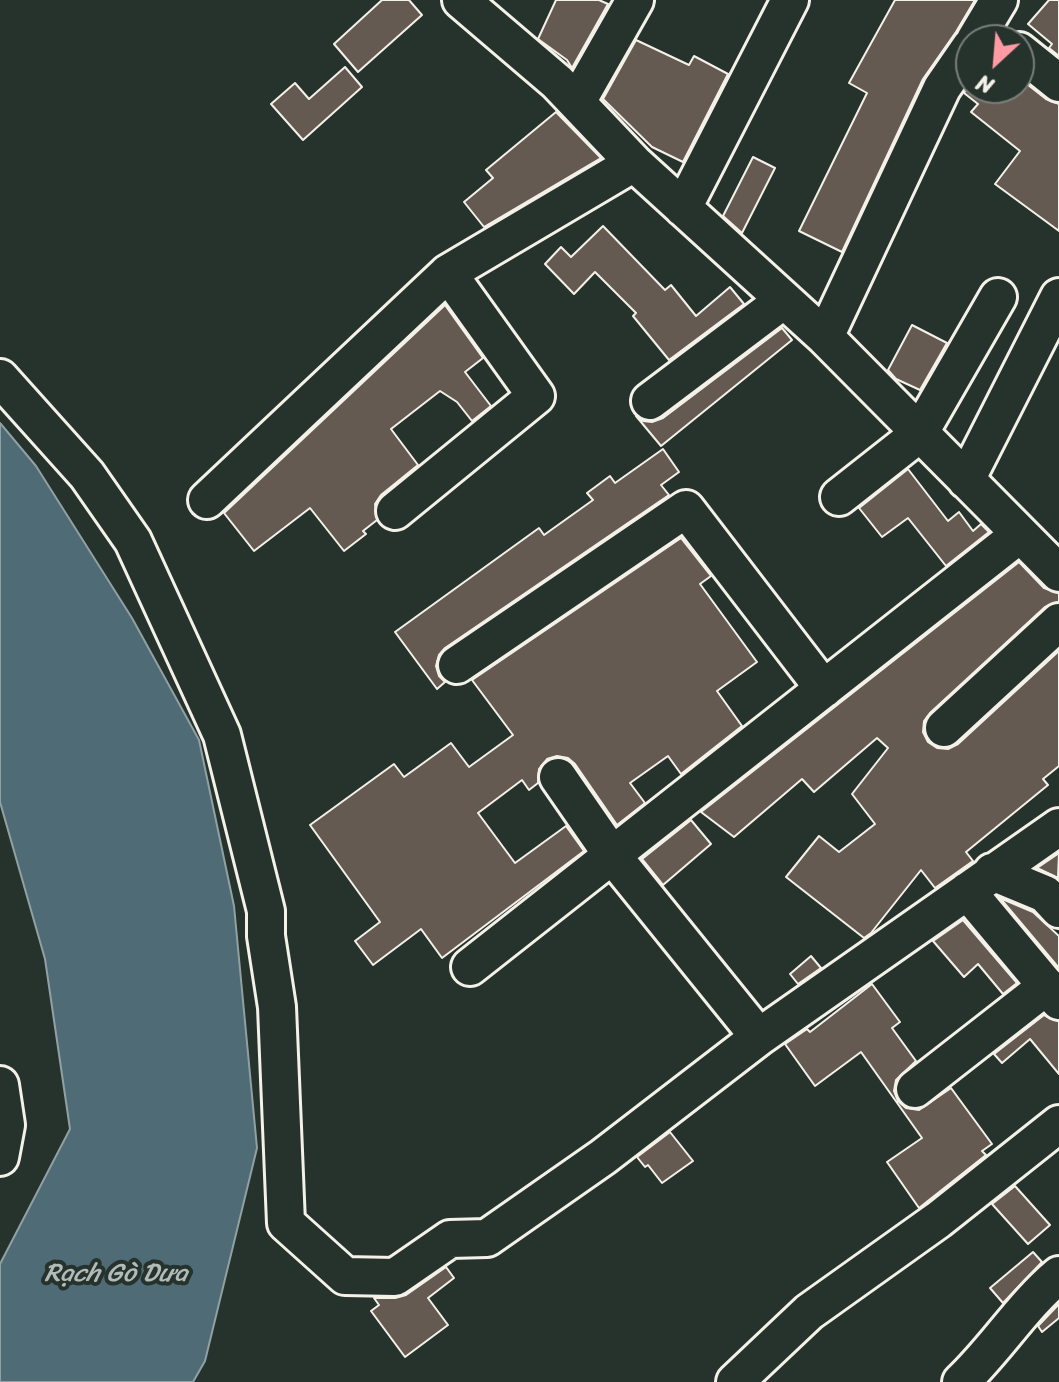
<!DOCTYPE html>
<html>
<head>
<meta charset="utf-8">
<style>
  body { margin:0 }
  #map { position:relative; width:1059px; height:1382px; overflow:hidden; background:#26332d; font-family:Sriracha,sans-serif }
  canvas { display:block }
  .north { position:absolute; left:955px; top:24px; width:80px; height:80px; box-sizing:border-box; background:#26332d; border:2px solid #787f78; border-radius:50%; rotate:206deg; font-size:22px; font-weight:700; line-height:32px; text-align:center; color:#f4f1e8 }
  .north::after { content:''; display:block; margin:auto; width:28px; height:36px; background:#ff9aa2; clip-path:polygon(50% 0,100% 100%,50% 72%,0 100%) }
</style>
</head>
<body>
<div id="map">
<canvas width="1059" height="1382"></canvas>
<div class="north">N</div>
</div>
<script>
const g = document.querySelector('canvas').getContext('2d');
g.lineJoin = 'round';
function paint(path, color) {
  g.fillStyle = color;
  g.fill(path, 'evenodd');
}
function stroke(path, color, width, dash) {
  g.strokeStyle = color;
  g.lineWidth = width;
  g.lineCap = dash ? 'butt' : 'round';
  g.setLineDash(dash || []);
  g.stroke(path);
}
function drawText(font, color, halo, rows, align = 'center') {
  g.font = font + ' Sriracha,sans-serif';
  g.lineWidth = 8;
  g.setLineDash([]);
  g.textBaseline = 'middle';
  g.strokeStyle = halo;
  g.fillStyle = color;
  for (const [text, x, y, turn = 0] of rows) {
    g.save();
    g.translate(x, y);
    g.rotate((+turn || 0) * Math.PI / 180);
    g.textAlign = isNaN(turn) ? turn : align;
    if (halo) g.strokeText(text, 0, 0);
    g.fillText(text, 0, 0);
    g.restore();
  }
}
const water = new Path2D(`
  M0 423 36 466 132 618 199 740 234 906 257 1148 205 1361 193 1382H0V1264L70 1129 45 959 0 802Z`);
const building = new Path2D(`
  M382 0H409L422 15 358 72 334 44Z
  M556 0H599L608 4 572 68 567 60 538 39Z
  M895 0H975L956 32 923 79 842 252 799 231 867 93 849 83Z
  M1049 0H1059V56L1049 48 1052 44 1028 24Z
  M636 40 689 65 694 56 728 74 683 162 652 147 603 99Z
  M345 67 362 87 303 140 271 104 295 83 309 99Z
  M1023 81 1046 99 1059 104V231L995 184 1020 151 971 112 978 104 964 93 971 83V88H1019Z
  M556 112 601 158 484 227 464 202 493 178 486 170Z
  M753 157 775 168 742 233 723 216Z
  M603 226 665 290 671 285 696 316 730 287 744 304 669 360 633 316 636 313 595 272 574 294 545 264 561 247 571 257Z
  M445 305 483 358 465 372 491 406 472 421 457 402 440 391 391 429 418 465 381 495 375 504 377 520 363 531 366 534 344 551 310 508 254 551 224 513Z
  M912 325 947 343 920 390 896 379 888 370Z
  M782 328 792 340 661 446 636 416 643 421 652 422 663 418Z
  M663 449 679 472 661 485 669 495 445 648 439 655 436 666 439 676 445 682 437 689 395 632 539 528 544 535 593 500 587 493 610 476 615 483Z
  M908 469 948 521 959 512 973 531 981 524 989 532 946 566 908 518 882 537 859 508Z
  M681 538 711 576 700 584 757 662 717 691 742 726 681 774 668 756 630 783 645 803 617 825 575 764 568 758 557 756 547 759 539 769 538 783 529 790 522 780 478 813 515 863 566 826 584 851 442 958 421 929 373 965 355 941 380 922 310 825 394 764 404 777 451 743 469 767 513 735 472 680Z
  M1019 562 1044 588 1059 593V602L1045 607 930 713 924 721 923 732 928 742 937 748 948 749 958 744 1059 651V766L1043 779 1048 785 966 852 973 861 935 888 921 870 871 933 864 938 786 877 819 836 839 852 875 824 852 794 888 748 877 738 814 792 802 779 734 837 701 812Z
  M691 820 711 844 663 885 642 859Z
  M1059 853 1058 878 1037 868Z
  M1000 898 1033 912 1059 936V968Z
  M963 920 1017 983 1003 994 978 964 964 977 933 941Z
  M811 956 821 968 798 984 790 974Z
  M872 984 900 1022 892 1028 916 1061 896 1080 894 1091 898 1101 906 1108 919 1110 951 1088 992 1144 982 1151 986 1155 919 1208 887 1162 922 1138 861 1052 815 1086 785 1044 807 1029 810 1032Z
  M1044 1015 1059 1021V1074L1030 1039 1002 1063 994 1054Z
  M670 1132 693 1161 662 1183 648 1165 645 1167 637 1157Z
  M1015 1186 1050 1225 1028 1244 992 1204Z
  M1033 1252 1042 1262 1003 1303 990 1288Z
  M446 1267 454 1278 428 1298 448 1325 405 1357 371 1311 379 1305 374 1298H395L406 1295Z
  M1059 1304V1318L1042 1332 1038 1326Z`);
const minor = new Path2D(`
  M461 0 557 82 634 163 825 337 1059 573
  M975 40 999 0
  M1019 51 1059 83
  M577 102 635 0
  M683 208 790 0
  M825 337 942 88 971 46
  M0 378 87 475 133 541 222 735 266 911V936L277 1007 286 1223 345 1276 395 1277 450 1239 487 1238 603 1157 759 1037 1059 827
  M650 401 784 300
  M966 480 1059 297
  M839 497 919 434 998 297
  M207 500 448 273 634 163
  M395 511 536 396 448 273
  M457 665 686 509 824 689
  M944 728 1059 622
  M558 777 612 855 759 1037
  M992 872 1045 894 1059 909
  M967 891 1059 1001
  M470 967 1019 535
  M0 1085 6 1125 0 1157
  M915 1089 1047 986
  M735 1382 809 1312 938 1220 1059 1124
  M961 1382C996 1349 1022 1306 1059 1275`);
const waterNames = [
  ["Rạch Gò Dưa",116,1274]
];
paint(water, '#4f6b75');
stroke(water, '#91a1a3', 2);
paint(building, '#655a52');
stroke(building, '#f4f1e8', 2);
stroke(minor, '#f4f1e8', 42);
stroke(minor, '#26332d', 36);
drawText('italic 26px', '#b2bbba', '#26332d', waterNames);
</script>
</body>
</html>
